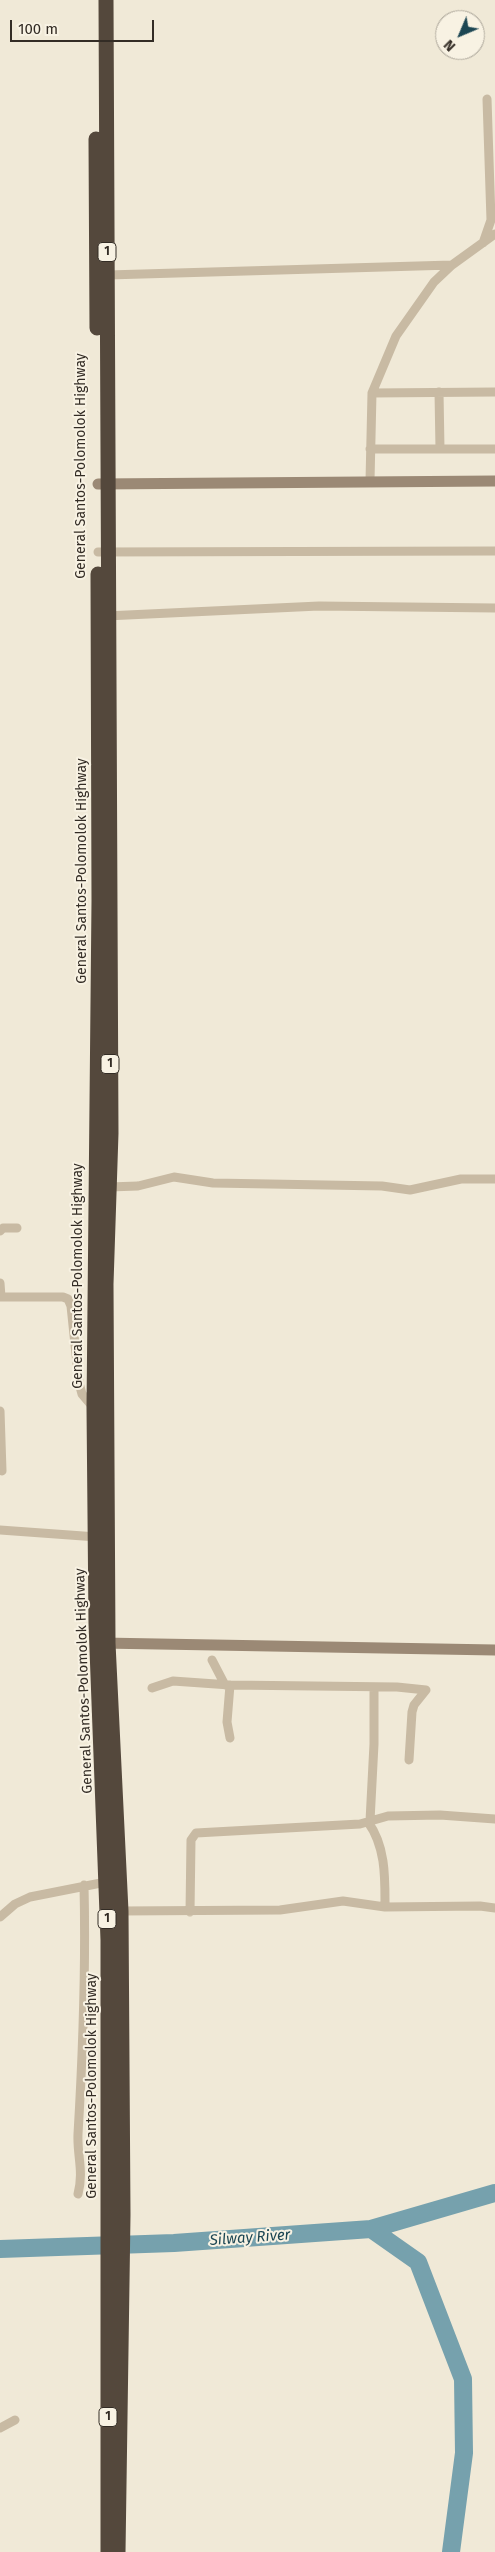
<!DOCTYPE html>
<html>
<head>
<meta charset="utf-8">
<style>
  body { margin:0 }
  #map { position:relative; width:495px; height:2552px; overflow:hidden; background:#f0e9d7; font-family:"Fira Sans",sans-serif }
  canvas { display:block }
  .north { position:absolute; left:435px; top:10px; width:50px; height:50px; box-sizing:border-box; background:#f8f2e3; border:1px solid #a9a397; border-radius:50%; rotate:225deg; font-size:14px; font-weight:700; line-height:20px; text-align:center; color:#332c25 }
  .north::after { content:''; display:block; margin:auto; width:18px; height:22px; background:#1c4653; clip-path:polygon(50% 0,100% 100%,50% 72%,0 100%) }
  .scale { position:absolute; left:10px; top:20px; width:144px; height:22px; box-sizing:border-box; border:2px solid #332c25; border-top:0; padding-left:6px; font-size:15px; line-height:18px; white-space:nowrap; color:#332c25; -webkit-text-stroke:4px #f8f2e3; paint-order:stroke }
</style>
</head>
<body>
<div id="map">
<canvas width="495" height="2552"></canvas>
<div class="north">N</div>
<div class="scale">100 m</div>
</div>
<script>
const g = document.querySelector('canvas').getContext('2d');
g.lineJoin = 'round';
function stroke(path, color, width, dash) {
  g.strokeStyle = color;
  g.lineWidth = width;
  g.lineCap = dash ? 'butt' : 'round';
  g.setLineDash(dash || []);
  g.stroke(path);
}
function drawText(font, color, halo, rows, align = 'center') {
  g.font = font + ' "Fira Sans",sans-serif';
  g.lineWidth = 4;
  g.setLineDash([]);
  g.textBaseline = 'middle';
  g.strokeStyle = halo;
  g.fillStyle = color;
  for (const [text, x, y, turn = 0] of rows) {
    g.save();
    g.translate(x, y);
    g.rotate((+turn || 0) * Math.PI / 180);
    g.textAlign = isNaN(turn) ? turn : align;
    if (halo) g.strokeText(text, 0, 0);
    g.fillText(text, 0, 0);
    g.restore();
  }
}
const river = new Path2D(`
  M371 2229 418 2262 463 2379 464 2453 451 2552
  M0 2249 174 2243 371 2229 495 2193`);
const street = new Path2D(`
  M483 243 491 220 487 99
  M108 275 452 265
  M439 392 440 449
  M372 393 495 392
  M370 449H495
  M370 481 372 393 396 336 434 282 452 265 495 234
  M98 552 495 551
  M106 616 319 606 495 608
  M109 1187 138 1186 174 1177 213 1183 382 1186 410 1190 461 1179H495
  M0 1231 3 1228H17
  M0 1283 1 1297
  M0 1297H63L68 1299 71 1306 79 1383 82 1394 93 1407
  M0 1411 2 1471
  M0 1530 97 1537
  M212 1660 225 1685
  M152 1688 173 1681 230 1685
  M230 1738 227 1722 230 1685 397 1687 426 1690 414 1705 412 1712 409 1760
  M370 1821 374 1744V1687
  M368 1822C386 1847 385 1878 385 1907
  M121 1911 280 1910 343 1901 385 1907 480 1906 495 1908
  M190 1912 191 1840 196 1833 360 1824 388 1816 440 1815 495 1819
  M0 1917 15 1904 30 1897 106 1882
  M78 2194C84 2171 77 2156 78 2134 83 2050 86 1968 84 1885
  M0 2428 15 2420`);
const secondary = new Path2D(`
  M98 484 495 481
  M102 1643 495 1650`);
const highway = new Path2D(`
  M106 0 111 1133 106 1284 108 1643 121 1911 123 2215 118 2552
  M96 139 97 328
  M98 574 99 901 94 1407 96 1623 108 1940V2552`);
const shields = [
  [107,252,18],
  [110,1064,18],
  [107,1919,18],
  [108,2417,18]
];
const shieldNames = [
  ["1",107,252],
  ["1",110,1064],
  ["1",107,1919],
  ["1",108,2417]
];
const streetNames = [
  ["General Santos-Polomolok Highway",81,466,-90],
  ["General Santos-Polomolok Highway",82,871,-90],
  ["General Santos-Polomolok Highway",78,1276,-90],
  ["General Santos-Polomolok Highway",84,1681,-92],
  ["General Santos-Polomolok Highway",92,2086,-90]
];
const waterNames = [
  ["Silway River",250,2238,-4]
];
stroke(river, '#76a1ad', 18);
stroke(street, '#c8baa3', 9);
stroke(secondary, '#9b8975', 11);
stroke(highway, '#54483c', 15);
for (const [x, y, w] of shields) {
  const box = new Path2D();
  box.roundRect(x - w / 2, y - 9.5, w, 19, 4);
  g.fillStyle = '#f8f2e3';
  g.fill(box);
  stroke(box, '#332c25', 1);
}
drawText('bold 12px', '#332c25', null, shieldNames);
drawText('14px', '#332c25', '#f8f2e3', streetNames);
drawText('italic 15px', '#1c4653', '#f8f2e3', waterNames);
</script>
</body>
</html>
